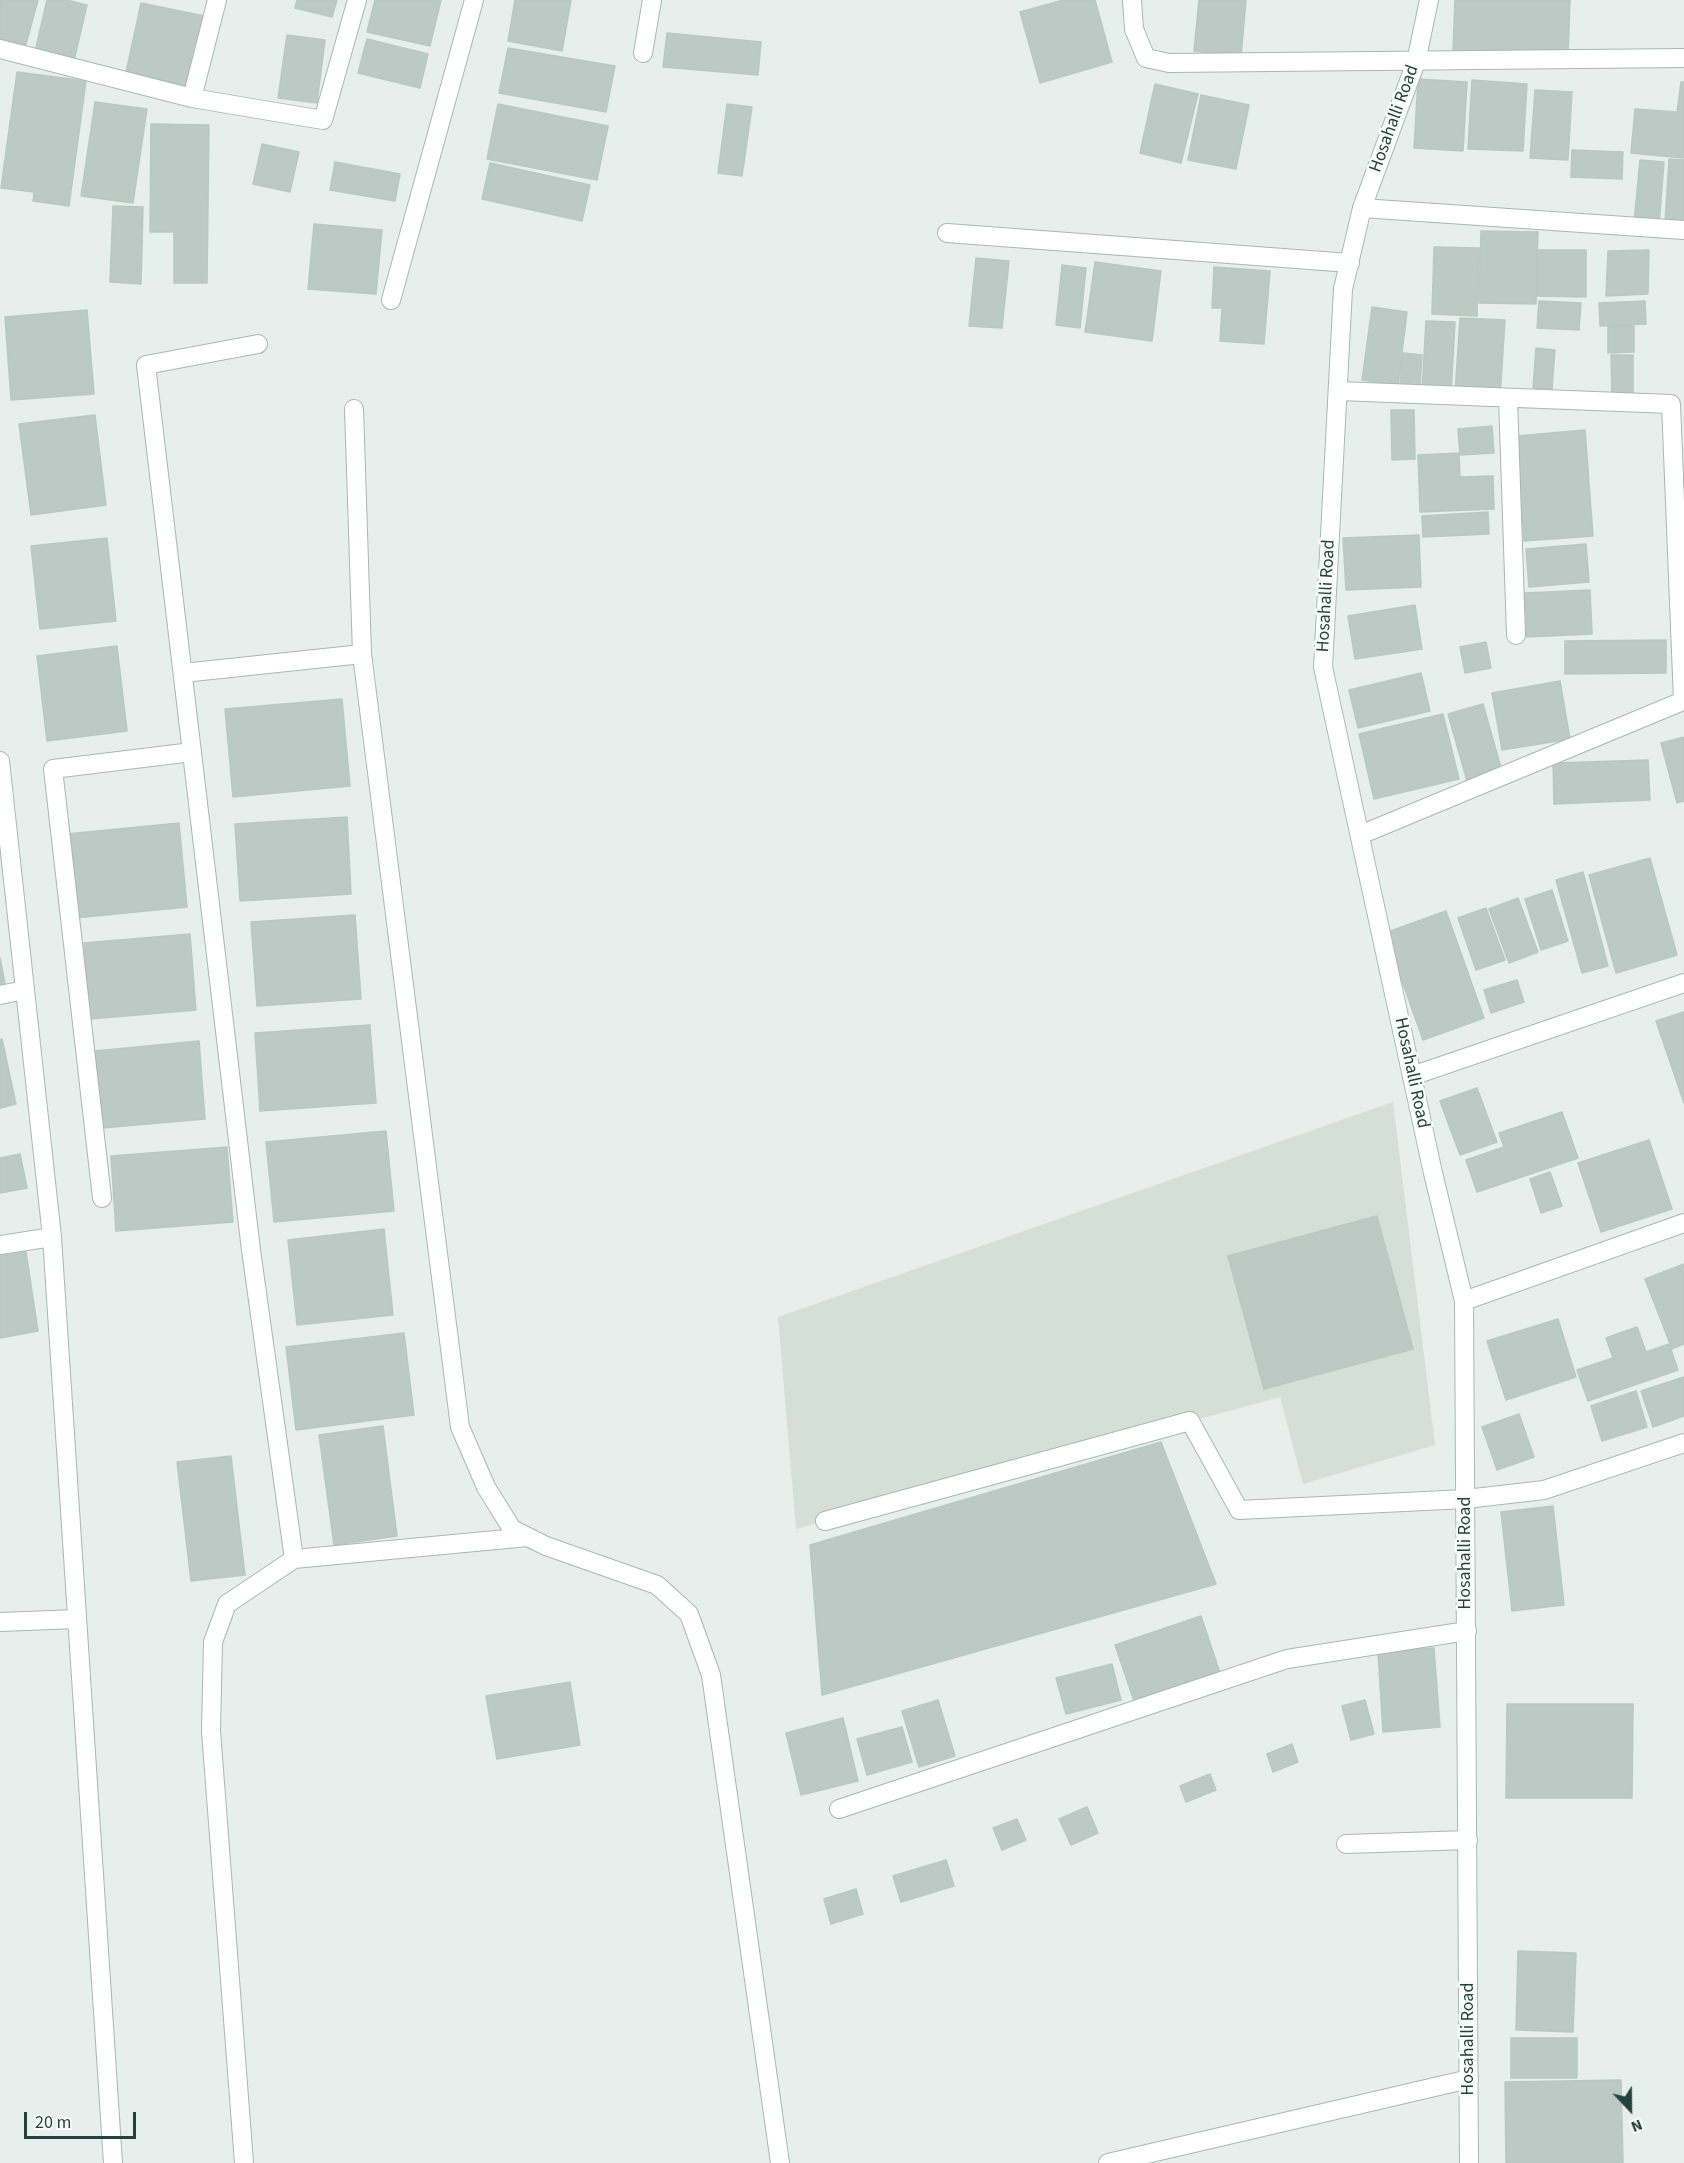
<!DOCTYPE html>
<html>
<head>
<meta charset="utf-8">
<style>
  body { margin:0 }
  #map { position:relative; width:1684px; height:2163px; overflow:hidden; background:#e6efeb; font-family:"Source Sans 3",sans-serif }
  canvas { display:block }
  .north { position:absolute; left:1600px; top:2079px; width:60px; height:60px; -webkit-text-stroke:4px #f7fbf9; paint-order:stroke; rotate:158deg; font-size:16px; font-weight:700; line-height:24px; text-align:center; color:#24423a }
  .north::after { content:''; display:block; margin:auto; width:21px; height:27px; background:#24423a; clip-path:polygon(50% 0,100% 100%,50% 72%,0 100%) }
  .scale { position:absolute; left:24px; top:2112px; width:112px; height:27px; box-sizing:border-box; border:3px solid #24423a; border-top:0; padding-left:8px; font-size:18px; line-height:21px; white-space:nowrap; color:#24423a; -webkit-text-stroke:4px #f7fbf9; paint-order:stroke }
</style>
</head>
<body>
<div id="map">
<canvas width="1684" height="2163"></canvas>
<div class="north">N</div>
<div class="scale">20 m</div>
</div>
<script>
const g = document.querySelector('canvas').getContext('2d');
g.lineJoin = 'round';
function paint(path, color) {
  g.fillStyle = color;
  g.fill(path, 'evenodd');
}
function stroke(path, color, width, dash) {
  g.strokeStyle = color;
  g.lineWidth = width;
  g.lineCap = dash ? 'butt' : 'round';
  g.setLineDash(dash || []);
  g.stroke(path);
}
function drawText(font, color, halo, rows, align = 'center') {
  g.font = font + ' "Source Sans 3",sans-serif';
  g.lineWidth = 5;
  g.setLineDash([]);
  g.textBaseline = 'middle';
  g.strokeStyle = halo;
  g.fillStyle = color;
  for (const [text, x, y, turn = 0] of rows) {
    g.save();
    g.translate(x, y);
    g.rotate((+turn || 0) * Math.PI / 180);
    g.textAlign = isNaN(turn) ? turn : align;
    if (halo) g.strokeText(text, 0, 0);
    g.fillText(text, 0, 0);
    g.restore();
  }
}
const built = new Path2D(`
  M1393 1102 1435 1445 1303 1484 1280 1397 796 1529 778 1317Z`);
const building = new Path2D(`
  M0 0H38L23 55 0 49Z
  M47 0H66L87 5 73 65 34 56Z
  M297 0H337L332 17 295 8Z
  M375 0H441L430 46 367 32Z
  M515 0H571L562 51 508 41Z
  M1063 0H1095L1112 62 1040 83 1020 12Z
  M1199 0H1246L1241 56 1194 51Z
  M1455 0H1570L1568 56 1453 51Z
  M141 3 209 17 193 91 125 77Z
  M667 33 761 42 758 75 663 67Z
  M287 35 325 40 317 103 278 98Z
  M367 39 428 54 420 88 358 73Z
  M508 48 615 66 606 112 499 93Z
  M17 72 86 81 69 206 33 201 34 192 1 188Z
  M1418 79 1467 82 1463 151 1414 148Z
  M1472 80 1527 84 1523 151 1468 149Z
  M1681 82H1684V158L1631 153 1635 109 1677 112Z
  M1155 84 1198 94 1181 163 1140 153Z
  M1535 90 1572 92 1568 160 1530 158Z
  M1201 95 1249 105 1236 169 1188 160Z
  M95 102 147 109 133 203 81 196Z
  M498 104 608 126 597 180 487 159Z
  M727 104 752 107 742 176 718 173Z
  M151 124 209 125 207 283H174V232H150Z
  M262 144 299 152 290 192 253 184Z
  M1572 150 1623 152 1622 179 1571 177Z
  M1669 159 1684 160V224L1665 223Z
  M1640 160 1664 162 1659 225 1634 223Z
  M335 162 400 174 395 201 330 190Z
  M490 163 590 185 582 221 482 199Z
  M113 206 143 207 141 284 110 282Z
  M314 224 382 230 376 294 308 289Z
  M1481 231 1538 232 1536 304 1479 303Z
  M1434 247 1479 248 1477 316 1432 314Z
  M1537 250H1586V297L1537 296Z
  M1649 250 1648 294 1606 296 1608 251Z
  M976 258 1009 261 1002 328 969 326Z
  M1095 262 1161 271 1152 341 1085 332Z
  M1062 265 1086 268 1080 328 1056 325Z
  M1214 267 1270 271 1264 344 1220 341 1222 308H1212Z
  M1539 301 1581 303 1579 330 1537 328Z
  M1645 301 1646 324 1600 326 1599 303Z
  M1372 307 1407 312 1398 385 1362 380Z
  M87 310 94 394 11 400 5 317Z
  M1460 318 1505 320 1500 397 1455 394Z
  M1426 321 1455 322 1451 393 1422 392Z
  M1634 326V352L1608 353V327Z
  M1536 348 1555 350 1552 389 1533 388Z
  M1403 353 1422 355 1420 386 1400 384Z
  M1611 355H1633V397L1612 398Z
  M1391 410H1414L1415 459 1392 460Z
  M95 415 106 505 31 515 19 424Z
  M1492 426 1494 453 1460 455 1458 429Z
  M1585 430 1593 536 1524 541 1517 436Z
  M1459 453 1460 477 1493 476 1494 509 1420 512 1418 455Z
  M1488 512 1489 534 1423 537 1422 516Z
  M1419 535 1421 587 1346 590 1343 538Z
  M107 538 116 621 40 629 31 546Z
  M1586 544 1589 582 1529 587 1526 549Z
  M1590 590 1592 634 1527 637 1525 593Z
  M1415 605 1422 649 1355 659 1348 616Z
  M1666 640V673L1565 674V641Z
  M1486 642 1491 668 1465 673 1460 647Z
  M117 646 127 731 47 741 37 656Z
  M1421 673 1430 711 1358 728 1349 690Z
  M1560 681 1570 739 1502 750 1492 693Z
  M342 699 350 786 233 797 225 709Z
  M1483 704 1502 771 1467 781 1448 714Z
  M1443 714 1459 779 1374 799 1359 734Z
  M1684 737V801L1677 803 1661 743Z
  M1648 760 1650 800 1554 804 1553 763Z
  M347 817 351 894 240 901 235 824Z
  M179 823 187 907 75 918 67 834Z
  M1650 858 1677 955 1616 973 1589 875Z
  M1583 872 1608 966 1582 973 1556 880Z
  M1552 890 1568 941 1541 950 1525 899Z
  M1518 898 1538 952 1509 963 1489 909Z
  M1486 908 1505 960 1476 970 1458 918Z
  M1446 911 1484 1018 1423 1040 1385 933Z
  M355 915 361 999 257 1006 251 922Z
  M190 934 196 1010 90 1019 84 943Z
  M0 958 5 984 0 985Z
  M1517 980 1524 1002 1491 1013 1484 990Z
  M1684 1012V1103L1656 1021Z
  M370 1025 376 1103 260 1111 255 1033Z
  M2 1039 16 1104 0 1108V1040Z
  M199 1041 205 1119 102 1128 95 1051Z
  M1477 1088 1497 1142 1460 1155 1440 1101Z
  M1562 1112 1578 1158 1477 1192 1466 1160 1504 1147 1499 1133Z
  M386 1131 394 1211 274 1222 266 1142Z
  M1649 1140 1672 1209 1601 1232 1578 1163Z
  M227 1147 233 1222 116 1231 111 1156Z
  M20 1154 27 1188 0 1193V1158Z
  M1550 1172 1562 1206 1541 1213 1530 1179Z
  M1377 1216 1413 1349 1264 1389 1228 1256Z
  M384 1229 393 1315 297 1325 288 1240Z
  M26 1252 38 1331 0 1338V1256Z
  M1684 1264V1344L1672 1349 1645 1279Z
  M1558 1319 1576 1377 1506 1400 1487 1341Z
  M1637 1327 1646 1352 1669 1344 1678 1370 1588 1401 1577 1370 1613 1358 1606 1338Z
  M404 1333 414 1415 296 1430 286 1347Z
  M1684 1377V1416L1653 1427 1641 1391Z
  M1636 1391 1647 1427 1602 1441 1591 1406Z
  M1519 1414 1534 1457 1497 1470 1482 1427Z
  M383 1426 397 1536 334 1545 319 1435Z
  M1161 1442 1216 1584 822 1695 810 1545Z
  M231 1456 245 1575 191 1581 177 1462Z
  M1553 1506 1564 1605 1512 1611 1501 1512Z
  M1201 1616 1221 1676 1135 1704 1115 1645Z
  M1434 1648 1440 1727 1383 1732 1378 1652Z
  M1112 1664 1121 1700 1066 1714 1056 1678Z
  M570 1682 580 1745 497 1759 486 1696Z
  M938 1700 955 1756 919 1767 902 1711Z
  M1365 1700 1374 1734 1351 1740 1342 1706Z
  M1507 1704H1633L1632 1798H1506Z
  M843 1718 858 1781 801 1795 786 1733Z
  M902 1727 912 1762 867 1775 857 1739Z
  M1292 1744 1298 1762 1273 1772 1267 1754Z
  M1210 1774 1216 1790 1186 1802 1180 1786Z
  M1087 1807 1098 1833 1071 1845 1059 1819Z
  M1017 1819 1026 1840 1002 1850 993 1828Z
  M946 1860 954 1886 901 1902 893 1876Z
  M856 1889 863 1914 831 1924 824 1899Z
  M1518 1951 1576 1953 1573 2032 1516 2030Z
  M1511 2038H1577V2078H1511Z
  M1621 2080 1623 2163H1506L1505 2082Z`);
const lane = new Path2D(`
  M258 344 146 365 251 1250 294 1559 528 1537
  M354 409 362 654
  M183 673 362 654 460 1427 486 1487 512 1529 546 1546 657 1585 689 1614 711 1675 780 2163
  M102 1198 53 769 192 752
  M825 1521 1190 1421 1239 1510 1466 1499
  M244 2163 211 1731 213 1642 227 1604 294 1559`);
const street = new Path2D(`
  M1132 0 1134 29 1146 58 1169 63 1684 58
  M0 49 192 98 323 120 357 0
  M643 53 652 0
  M192 98 217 0
  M1362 208 1684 230
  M947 233 1350 263
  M391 300 474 0
  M1339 391 1671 404 1683 701 1360 835
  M1508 398 1516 635
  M0 761 52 1237 0 1245
  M0 995 25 990
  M1412 1076 1684 983
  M52 1237 113 2163
  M1464 1301 1684 1223
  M1466 1499 1544 1490 1684 1443
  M0 1622 77 1619
  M839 1809 1287 1659 1467 1631
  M1346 1844 1468 1840
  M1108 2163 1469 2079`);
const secondary = new Path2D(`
  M1429 0 1416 62 1362 208 1343 289 1323 667 1433 1173 1464 1301 1469 2163`);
const streetNames = [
  ["Hosahalli Road",1395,119,-70],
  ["Hosahalli Road",1327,596,-87],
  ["Hosahalli Road",1411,1073,78],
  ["Hosahalli Road",1466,1553,-90],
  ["Hosahalli Road",1469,2039,-90]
];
paint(built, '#d4dfda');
paint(building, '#bbcac4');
stroke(building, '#b8c9c2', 1.5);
stroke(lane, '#a8b8b2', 20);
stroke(street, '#a8b8b2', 20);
stroke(secondary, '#a4bbb3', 20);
stroke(lane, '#fff', 18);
stroke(street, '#fff', 18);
stroke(secondary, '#fff', 18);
drawText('18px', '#24423a', '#f7fbf9', streetNames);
</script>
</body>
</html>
